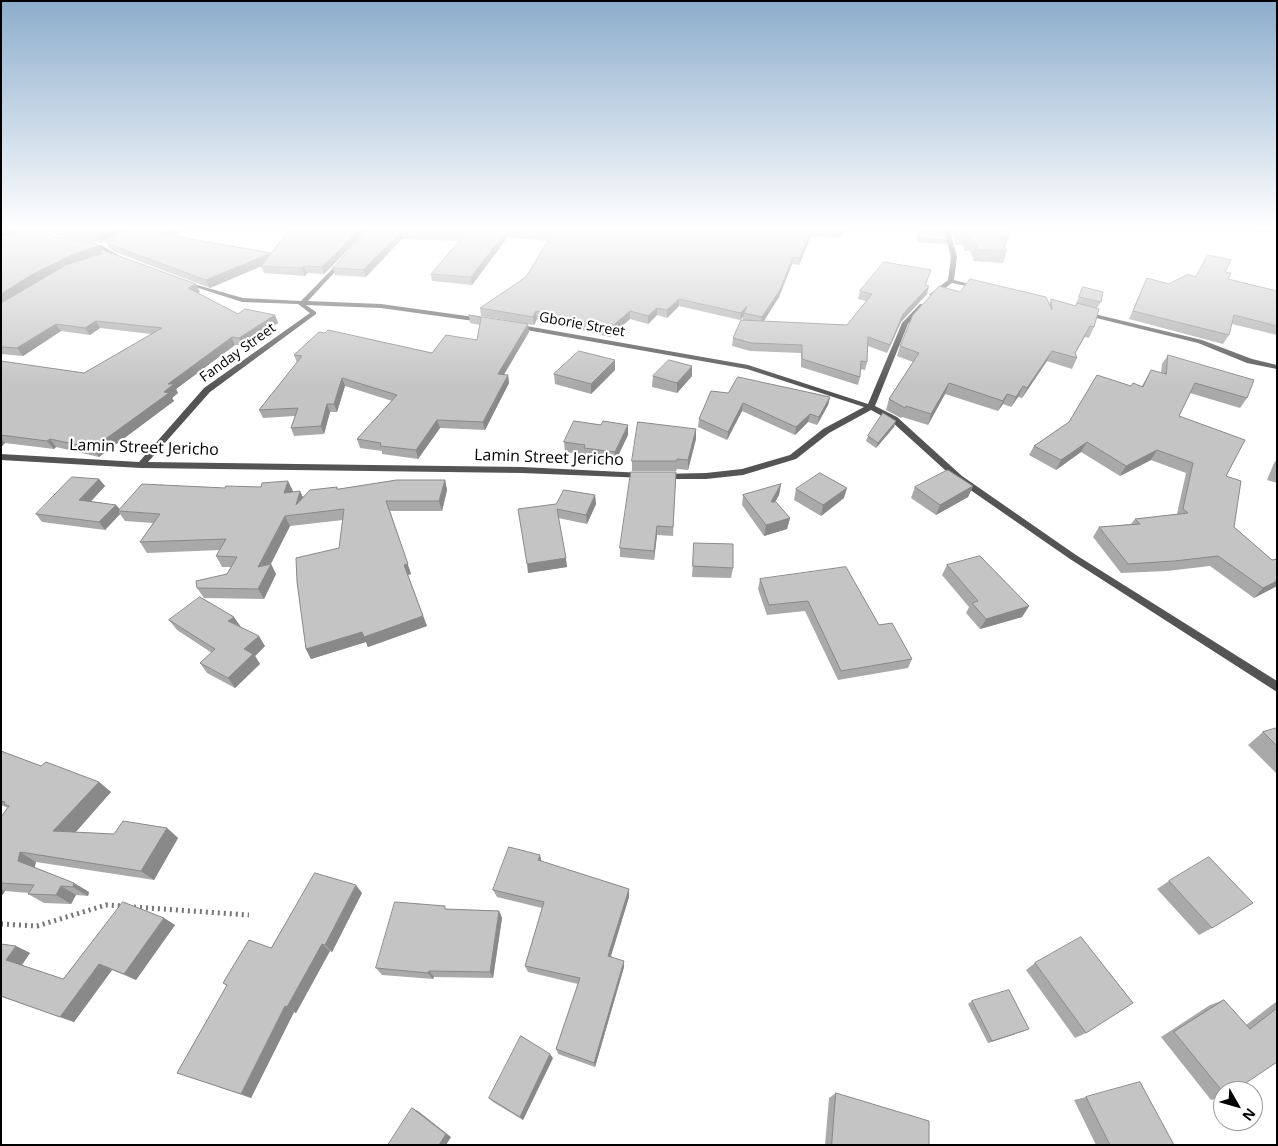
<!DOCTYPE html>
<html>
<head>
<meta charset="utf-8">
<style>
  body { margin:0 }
  #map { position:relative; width:1278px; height:1146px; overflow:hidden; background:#fff; font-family:"Open Sans",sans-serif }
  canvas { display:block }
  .frame { position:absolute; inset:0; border:2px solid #000; pointer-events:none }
  .north { position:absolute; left:1213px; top:1081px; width:50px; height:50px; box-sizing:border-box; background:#fff; border:1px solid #999; border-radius:50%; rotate:128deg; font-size:14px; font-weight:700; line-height:20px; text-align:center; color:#000 }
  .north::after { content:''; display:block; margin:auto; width:18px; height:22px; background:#000; clip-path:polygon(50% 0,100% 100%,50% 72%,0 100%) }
</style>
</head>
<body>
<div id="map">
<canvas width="1278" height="1146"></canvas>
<div class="frame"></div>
<div class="north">N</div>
</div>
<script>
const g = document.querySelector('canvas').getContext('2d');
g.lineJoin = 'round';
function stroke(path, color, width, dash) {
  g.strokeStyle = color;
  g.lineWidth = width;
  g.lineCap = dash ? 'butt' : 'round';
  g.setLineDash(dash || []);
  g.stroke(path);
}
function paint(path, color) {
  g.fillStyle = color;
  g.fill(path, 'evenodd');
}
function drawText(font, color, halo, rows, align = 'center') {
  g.font = font + ' "Open Sans",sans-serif';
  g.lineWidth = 4.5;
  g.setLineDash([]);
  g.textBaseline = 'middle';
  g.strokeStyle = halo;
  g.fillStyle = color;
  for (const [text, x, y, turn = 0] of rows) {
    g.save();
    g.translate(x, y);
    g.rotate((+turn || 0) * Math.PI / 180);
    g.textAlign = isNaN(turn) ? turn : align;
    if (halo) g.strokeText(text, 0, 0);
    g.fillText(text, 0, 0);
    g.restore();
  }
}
const path = new Path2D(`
  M134 907 249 915
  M1 924 37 926 106 905 122 906`);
const street = new Path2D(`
  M943 227H949L957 257 954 280 981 287V289L952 283 934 296 929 295 948 280 951 257Z
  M87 242 103 246 123 258 118 259 99 248 85 245 84 244Z
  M342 259 345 261 344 262 308 301 381 304 481 318 484 320 481 322 381 308 306 305 316 312V314L210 392 148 462 522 467 643 473 647 476 646 478 522 473 141 468 1 460V454L139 462 204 388 310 313 298 304 242 302 183 283V281L243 298 301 301Z
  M920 304 925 305 908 324 875 406 897 417 962 476 1076 555 1277 681V692L1070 559 956 480 891 421 871 410 829 433 796 459 743 475 706 479H663L659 476 660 474 706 473 742 469 790 455 823 429 864 407 747 369 515 328 512 326 515 324 748 365 868 404 902 323Z
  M1086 312 1202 340 1252 359 1277 365V369L1247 363 1198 343 1084 315 1083 314Z`);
const wall = new Path2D(`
  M1 227 26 230 99 246 103 253 200 292 198 293 238 314 275 315 278 323 243 346 235 345 176 389 178 393 172 398 174 401 99 457 56 447 54 449 5 443 1 447V361L84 373 151 334 100 328 90 335 61 331 23 356 1 354Z
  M36 227H191L172 235 271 253 292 227H371L324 274 307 273 305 276 264 273 261 266 210 288 115 252 109 248 105 241 101 243 62 237Z
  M372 227H848L839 238 811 236 799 265 792 264 779 297 764 321 847 325 866 301 858 299 860 291 931 270 926 285 927 294 901 322 887 353 868 346 867 362 865 370 860 369V377L858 385 801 367V353L750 351 732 346 733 338 743 320V317L740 320 679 306 667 318 657 315 648 324 630 319 610 337 537 319 534 325 481 316 480 308 526 277 548 241 508 237 472 285 432 281 431 274 459 241 402 239 366 277 335 275 333 268Z
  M918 227H944L947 240 946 244 917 242Z
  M951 227H1006L1009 236 1005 247 1007 251 1003 263 974 261 970 251H965L963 245H956Z
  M1258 227H1277V234L1255 231Z
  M1225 272 1228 279 1277 291V335L1232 324 1229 335 1223 344 1129 319 1143 286 1147 278 1169 284 1195 277Z
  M1083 287 1101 302 1097 308 1094 327 1089 338 1085 337 1075 354 1077 358 1072 369 1047 361 1022 398 1018 397 1011 407 1003 404 998 411 945 394 928 425 902 417 901 418 886 410 889 399 913 362 897 356 900 346 960 292 1049 304 1051 299 1075 306Z
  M469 315 529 332 504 375H508L509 383 485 430 440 428 418 459 382 454V451L360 448 357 439 392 401 345 386 337 412H330L324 434 294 436 291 428 295 416 263 418 259 410 297 363 294 355 432 353 477 340 480 325 470 323Z
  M1168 355 1247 398 1240 408 1190 393 1179 416 1226 476 1234 527 1272 560 1277 559V586L1254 598 1210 566 1167 571 1121 573 1093 537 1099 527 1131 524 1135 519 1177 514 1186 473 1151 460 1120 476 1081 452 1056 470 1029 455 1034 446 1131 386H1142L1151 370 1161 373 1162 364Z
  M615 370 591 394 555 384 554 374Z
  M653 376H692L677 393 652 387Z
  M728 393 830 397 828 405 817 425 808 422 795 435 742 411 727 440 698 427 699 419Z
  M601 425H628V435L615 462 584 458V455L565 452 564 442Z
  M894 427 876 448 866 441 868 436Z
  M696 429V439L688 470 677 469 676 471H632V461Z
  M1277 459V483L1267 480 1274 463Z
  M676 472 673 536 657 535 654 560 620 557V548Z
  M99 479 105 486 91 501 116 505 120 509 293 491V492L303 497 338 489 445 480 447 490 442 511H390L411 574 408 575 427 626 368 647 366 642 311 659 306 649 339 548 343 520 290 526 271 564 276 574 264 599 204 598 197 588 227 574 231 567H222L216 556 220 550 147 553 140 542 153 523 125 521 120 514 105 530 42 522 36 514Z
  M781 484 779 495 775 502 790 518 787 529 764 536 742 505 743 495Z
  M973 486 968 497 936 515 911 498 915 487Z
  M796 489 844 498 821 516 794 500Z
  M595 495 596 504 587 524 558 518 567 567 528 573 556 504Z
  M694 543 733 568 731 578 692 577Z
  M947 565 1029 606 1022 617 980 629 966 613 969 607 942 575Z
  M760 579 879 625 912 659 908 668 838 680 805 611 767 615 758 589Z
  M169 620 241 627 265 646 255 656 260 664 235 688 207 673 200 663 212 653 177 630Z
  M1277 728V774L1248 745 1263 732Z
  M1 751 41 766 99 782 111 792 75 832 114 834 167 828 178 838 154 880 36 862 34 867 74 883 89 892 88 896 76 895 71 904 44 903 28 894 29 893 5 891 1 897V817L8 808 1 805Z
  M542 862 629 889V897L611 956 624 967 595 1067 558 1054 556 1049 578 984 528 972 525 966 542 908 497 897 493 890Z
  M1169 881 1212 928 1199 935 1157 889Z
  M362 893 332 952 330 951 296 1013 294 1012 251 1098 177 1073 227 986 223 983 271 948Z
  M448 909 499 911 502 918 493 978 434 977 433 979 382 975 376 968Z
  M164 918 175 925 136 980 112 970 74 1022 2 997 1 998V944L16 946 30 953 22 965 63 979Z
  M1035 963 1086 1033 1075 1038 1026 970Z
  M1224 1000 1246 1025 1277 1001V1066L1275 1063 1223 1091V1097L1211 1100 1161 1037 1210 1005Z
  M972 1001 1024 1031 988 1043 968 1004Z
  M553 1058 523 1120 493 1102 489 1098Z
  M836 1093 929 1145H825L829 1098Z
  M1086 1097 1174 1145H1096L1074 1100Z`);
const shadedWall = new Path2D(`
  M10 227H24L26 231 1 238V229Z
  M121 227H144L101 243 97 236Z
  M171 227H191L161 240 157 233Z
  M362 227H371L324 274 322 267Z
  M843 227H848L839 238 840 231Z
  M812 229 811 236 799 265 800 258Z
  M507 230 508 237 472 285 471 277Z
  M401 232 402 239 366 277 363 270Z
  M99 246 103 253 1 305V294L33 274 74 254Z
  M271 253 274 261 210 288 206 280Z
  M793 257 792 264 779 297 761 325 762 317Z
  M304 266 307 273 305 276 302 268Z
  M196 284 200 292 192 295 188 288Z
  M929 286 927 294 901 322 887 353 890 345 903 314Z
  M679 299V306L667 318V310Z
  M747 306 744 313 743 317 740 320 741 313Z
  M657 308V315L648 324V316Z
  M536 311 537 319 534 325 533 317Z
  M630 311V319L610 337 609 329Z
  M275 315 278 323 243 346 239 338Z
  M96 321 100 328 90 335 85 328Z
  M56 324 61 331 23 356 17 348Z
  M528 324 529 332 499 382 498 374Z
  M232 337 235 345 176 389 178 393 172 398 174 401 99 457 93 448 164 392 168 384Z
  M1052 351 1047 361 1022 398 1027 388Z
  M615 360V370L591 394V384Z
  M692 366V376L677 393V383Z
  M508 375 509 383 485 430 483 422Z
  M342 378 345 386 337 412 334 404Z
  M949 383 945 394 928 425 931 414Z
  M1023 386 1018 397 1011 407 1016 397Z
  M1007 394 1003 404 998 411 1003 401Z
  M830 397 828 405 817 425 819 417Z
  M743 403 742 411 727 440 728 432Z
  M327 404 330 412 324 434 321 426Z
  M810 414 808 422 795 435 796 427Z
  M437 420 440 428 418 459 416 450Z
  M896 421 894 427 876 448 878 443Z
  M628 425V435L615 462V452Z
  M696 429V439L688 470V460Z
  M1 439 5 443 1 447Z
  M50 439 56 447 54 449 47 441Z
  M1087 442 1081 452 1056 470 1061 460Z
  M1157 450 1151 460 1120 476 1126 466Z
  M99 479 105 486 85 508 79 500Z
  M445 480 447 490 442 511 439 501Z
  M288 481 293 491 289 503 284 493Z
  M781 484 779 495 769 512 771 502Z
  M973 486 968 497 936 515 940 505Z
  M847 488 844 498 821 516 823 505Z
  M300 491 305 501 296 505Z
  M595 495 596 504 587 524 586 515Z
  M116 505 121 511H118L120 514 105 530 99 522Z
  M390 511 411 574 408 575 404 565Z
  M285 516 290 526 264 577 258 567Z
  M790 518 787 529 764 536 766 525Z
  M657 526V535L654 560V551Z
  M566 558 567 567 528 573 527 564Z
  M271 564 276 574 264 599 258 589Z
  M1277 581V586L1254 598 1263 588Z
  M1029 606 1022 617 980 629 986 619Z
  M423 616 427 626 368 647 366 642 311 659 306 649 362 632Z
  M234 617 241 627 228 621Z
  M259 636 265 646 255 656 260 664 235 688 228 678 244 649Z
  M99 782 111 792 68 841 53 831Z
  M167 828 178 838 154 880 141 871Z
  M20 852 36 862 34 870 18 861Z
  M540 855 542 863 538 860Z
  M74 883 89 892 88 896 73 887Z
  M356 885 362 893 332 952 325 945Z
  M61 886 76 895 71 904 56 895Z
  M1 889 5 891 1 897Z
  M629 889V897L609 962 608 956Z
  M499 911 502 918 493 978 490 972Z
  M164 918 175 925 136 980 124 974Z
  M322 944 330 951 296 1013 287 1007Z
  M16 946 30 953 21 966 6 960Z
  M624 961V967L595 1067 594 1063Z
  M99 964 112 970 74 1022 60 1017Z
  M429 971 434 977 433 979 428 973Z
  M285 1006 294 1012 251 1098 241 1094Z
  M1029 1029 1024 1031 988 1043 992 1041Z
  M550 1054 553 1058 523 1120 520 1117Z
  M412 1108 418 1111 451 1137 446 1145H439Z`);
const building = new Path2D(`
  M1 227H10L1 229Z
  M50 227H121L97 236 58 230Z
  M140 227H171L157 233 271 253 292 227H362L322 267 304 266 302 268 261 266 271 253 206 280 111 245 105 240Z
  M372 227H843L840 231 812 229 800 258 793 257 780 290 762 317 744 313 747 306 741 313 679 299 667 310 657 308 648 316 630 311 609 329 536 311 533 317 480 308 526 277 552 234 507 230 471 277 431 274 465 234 401 232 363 270 333 268Z
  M919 227H944L947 240 919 238Z
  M957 227H1006L1009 236H999L1007 251 978 250 974 240H969L967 234H959Z
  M33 228 56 237 94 243 99 246 74 254 33 274 1 294V237Z
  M108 252 196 284 188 288 238 314 245 309 275 315 239 338 232 337 168 384H174L164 392 169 393 93 448 50 439 47 441 1 435V361L84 373 162 328 96 321 85 328 56 324 17 348 1 347V303L66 265Z
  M1208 255 1231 260 1225 272 1231 273 1228 279 1277 291V326L1234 315 1229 335 1133 311 1147 278 1169 284 1188 274 1195 277Z
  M884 262 931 270 925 285 929 286 903 314 890 345 868 337 867 362 861 361 860 377 802 359V345L751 343 733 338 741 320 847 325 872 294 860 291Z
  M970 279 1046 297 1052 310 1051 299 1076 306 1077 303 1099 309 1094 327 1090 326 1075 353 1077 358 1052 351 1027 388 1023 386 1016 397 1007 394 1003 401 949 383 931 414 906 406 905 408 889 399 919 353 900 346 913 315 939 286 960 292Z
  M1083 287 1103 292 1101 302 1079 297Z
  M469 315 528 324 498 374 508 375 483 422 437 420 416 450 380 446 381 443 357 439 397 395 342 378 334 404H327L321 426 291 428 298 408 259 410 302 356 294 355 319 332 325 333 328 330 432 353 446 335 477 340 481 318Z
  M579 351 615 360 591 384 554 374Z
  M1168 355 1254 380 1247 398 1195 383 1179 416 1245 440 1226 476 1241 481 1234 527 1272 560 1277 559V581L1263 588 1218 556 1174 561 1128 564 1099 527 1140 524 1135 519 1188 513 1183 509 1193 463 1157 450 1126 466 1087 442 1061 460 1034 446 1069 422 1097 375 1131 386 1133 383 1143 387 1151 370 1166 374Z
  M669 360 692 366 677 383 653 376Z
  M738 377 830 397 819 417 810 414 796 427 743 403 728 432 699 419 711 391 728 393Z
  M883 413 896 421 878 443 868 436Z
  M574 421 601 425 603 421 628 425 615 452 584 448 585 445 564 442Z
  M638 422 696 429 688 460 677 459V461H632Z
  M948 470 973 486 940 505 915 487Z
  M631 472H676L673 527 657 526 654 551 620 548Z
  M820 473 847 488 823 505 796 489Z
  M72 477 99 479 79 500 116 505 99 522 36 514Z
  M397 480H445L439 501H386L408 564 404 565 423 616 364 637 362 632 306 649 297 582 296 558 339 548 344 509 285 516 258 567 271 564 258 589 197 588 196 581 227 574 237 557 216 556 226 539 140 542 160 514 118 511 142 484 225 488 226 486 261 487 262 483 288 481 284 493 300 491 296 505 310 490 337 487V489Z
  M781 484 771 502H776L790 518 766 525 743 495Z
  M564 490 595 495 586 515 557 509 566 558 527 564 518 509 556 504Z
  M694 543 733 544V568L693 566Z
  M980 556 1029 606 986 619 972 603 978 601 947 565Z
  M846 567 879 625 892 623 912 659 841 671 808 601 769 605 760 579Z
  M200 597 234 617 228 621 259 636 244 649 253 654 228 678 200 663 215 649 169 620Z
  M1277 728V746L1263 732Z
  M1 751 41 766 46 762 99 782 53 831 114 834 123 821 167 828 141 871 20 852 18 861 74 883 73 887 61 886 56 895 28 894 34 885 1 883V817L9 806 4 804 5 802 1 801Z
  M509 847 540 855 538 860 629 889 608 956 624 961 594 1063 556 1049 580 978 525 966 544 902 493 890Z
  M1209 857 1253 903 1212 928 1169 881Z
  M315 873 356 885 325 945 322 944 287 1007 285 1006 241 1094 177 1073 227 985 223 983 249 940 271 948Z
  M123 902 164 918 124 974 99 964 60 1017 1 996V944L16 946 6 960 63 979Z
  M395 902 445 906V909L499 911 490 972 429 971 428 973 376 968Z
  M1081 937 1133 1003 1086 1033 1035 963Z
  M1009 990 1029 1029 992 1041 972 1001Z
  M1224 1000 1250 1029 1277 1008V1062L1234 1091H1223V1092L1174 1032Z
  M521 1036 550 1054 520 1117 489 1098Z
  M1140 1082 1174 1145H1110L1086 1097Z
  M836 1093 929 1121V1145H832Z
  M412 1108 446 1134 439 1145H388Z`);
const farStreetnames = [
  ["Gborie Street",582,325,10],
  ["Fanday Street",238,353,-36]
];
const streetNames = [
  ["Lamin Street Jericho",144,448,2],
  ["Lamin Street Jericho",549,458,2]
];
stroke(path, '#767676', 5, [2, 4]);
paint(street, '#545454');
paint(wall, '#a9a9a9');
paint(shadedWall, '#898989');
paint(building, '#c4c4c4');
stroke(building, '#898989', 1);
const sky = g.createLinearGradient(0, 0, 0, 387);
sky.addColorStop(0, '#8cadcc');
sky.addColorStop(0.59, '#fff');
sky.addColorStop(1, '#ffffff00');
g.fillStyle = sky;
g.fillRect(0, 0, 1278, 387);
drawText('14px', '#000', '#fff', farStreetnames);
drawText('16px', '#000', '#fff', streetNames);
</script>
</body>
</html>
